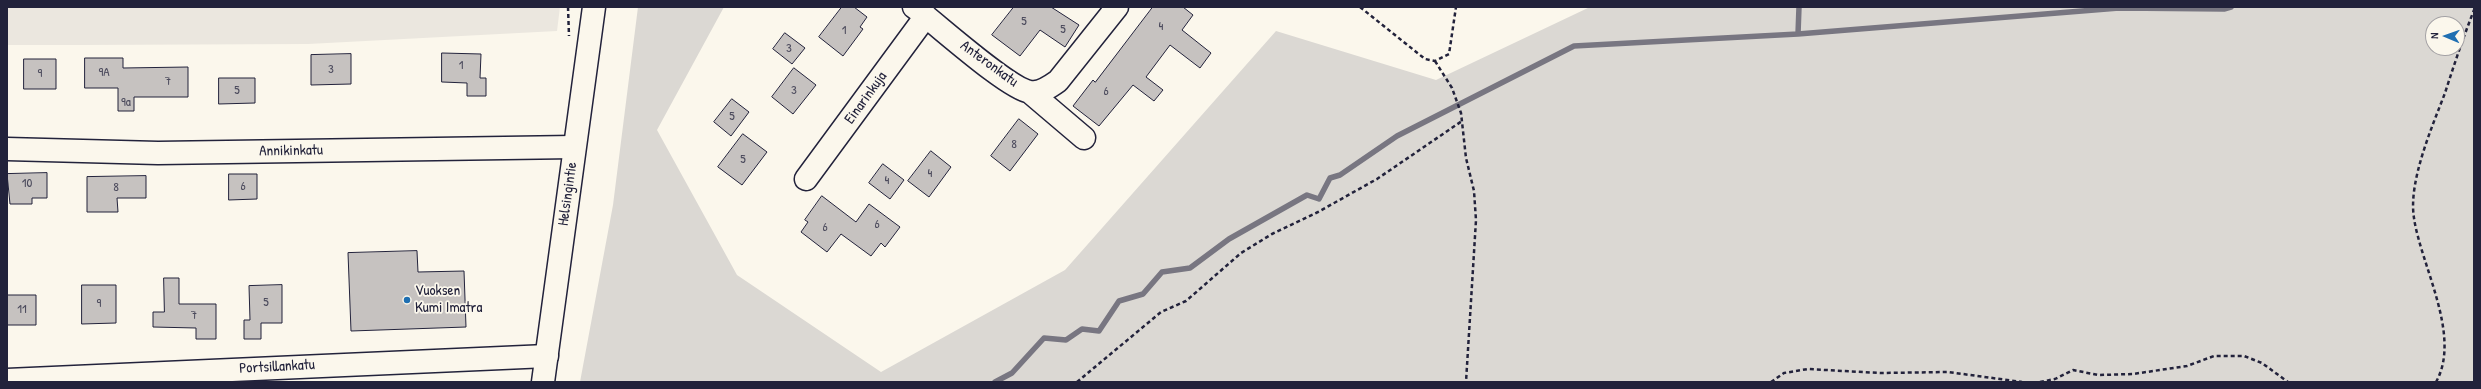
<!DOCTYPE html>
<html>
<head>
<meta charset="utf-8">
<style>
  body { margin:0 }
  #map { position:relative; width:2481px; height:389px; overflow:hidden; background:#fbf7ec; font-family:"Patrick Hand",sans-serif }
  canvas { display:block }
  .frame { position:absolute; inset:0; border:8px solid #22223b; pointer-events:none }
  .north { position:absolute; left:2425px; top:16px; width:40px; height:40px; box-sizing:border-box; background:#fbf7ec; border:1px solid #a4a2a5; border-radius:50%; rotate:272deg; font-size:11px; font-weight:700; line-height:16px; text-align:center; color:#22223b }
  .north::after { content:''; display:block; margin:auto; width:14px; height:18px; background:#1f6fb2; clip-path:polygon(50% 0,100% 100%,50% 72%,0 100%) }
</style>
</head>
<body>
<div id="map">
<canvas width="2481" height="389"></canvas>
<div class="frame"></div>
<div class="north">N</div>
</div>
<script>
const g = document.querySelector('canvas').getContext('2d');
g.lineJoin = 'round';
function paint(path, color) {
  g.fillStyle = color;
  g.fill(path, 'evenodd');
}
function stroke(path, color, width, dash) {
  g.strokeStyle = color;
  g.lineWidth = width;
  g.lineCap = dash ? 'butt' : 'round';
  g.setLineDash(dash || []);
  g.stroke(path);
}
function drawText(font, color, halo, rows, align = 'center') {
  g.font = font + ' "Patrick Hand",sans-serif';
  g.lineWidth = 3.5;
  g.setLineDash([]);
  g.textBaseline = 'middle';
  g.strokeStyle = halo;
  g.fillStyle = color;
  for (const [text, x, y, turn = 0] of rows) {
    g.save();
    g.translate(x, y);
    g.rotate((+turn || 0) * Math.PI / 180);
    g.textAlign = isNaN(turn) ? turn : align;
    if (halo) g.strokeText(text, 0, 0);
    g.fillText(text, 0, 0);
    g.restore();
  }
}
const built = new Path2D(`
  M7 7H560L557 31 308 44 80 45H7Z`);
const green = new Path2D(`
  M638 7H724L657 130 737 275 881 372 1065 270 1276 31 1436 80 1590 7H2474V382H580L613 205ZM2433 24H2457V48H2433Z`);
const stream = new Path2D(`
  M1798 34 1799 7
  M995 382 1012 373 1044 338 1066 340 1082 329 1099 331 1119 301 1143 294 1162 272 1190 268 1229 239 1307 195 1319 199 1330 178 1340 175 1397 136 1574 46 1798 34 2119 8 2224 9 2231 7`);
const building = new Path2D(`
  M842 7H854L867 17 860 27 863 29 843 56 819 37Z
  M1014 7H1051L1079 25 1065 47 1040 30 1020 56 992 35Z
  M1153 7H1183L1193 15 1182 30 1211 53 1200 68 1170 45 1146 77 1163 90 1154 101 1133 85 1099 126 1073 106 1093 80 1095 82Z
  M785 33 805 48 792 64 773 49Z
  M442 53 481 54 480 78H486V96H467V83L442 82Z
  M351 54V84L311 85V55Z
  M85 58H123V68L188 67V97H134V111H118V88H85Z
  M24 59H56V89H24Z
  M794 68 816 85 793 114 772 97Z
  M219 78H255V103L219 104Z
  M732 99 749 112 731 136 714 122Z
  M1019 119 1038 134 1010 171 991 156Z
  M743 134 767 152 742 185 718 167Z
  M931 151 951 167 929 197 908 181Z
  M883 164 904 180 890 199 869 183Z
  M47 173V198H32V204H10L7 174Z
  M229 174H257V199L229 200Z
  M146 176V198H117L118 212H87V177Z
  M822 196 856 222 869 204 900 227 885 247 881 243 871 256 841 234 827 252 801 232 808 222 805 220Z
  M417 251 418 272 464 271 466 327 351 331 348 253Z
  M164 278H179V304H216V339H196V328L153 327V312H164Z
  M82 285H116V323L82 324Z
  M282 285V323H261V339H244V320H250L249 286Z
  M7 295H36V325H7Z`);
const path = new Path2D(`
  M568 7 569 36
  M1360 7 1425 59 1435 61 1449 54 1456 7
  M1435 61 1452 88 1461 113 1466 158 1474 191 1476 220 1466 382
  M1077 382 1161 312 1186 301 1241 253 1272 234 1318 212 1377 179 1462 121
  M1771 382 1784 373 1808 369 1880 373 1948 372 2022 382
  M2040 382 2055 379 2073 370 2098 375 2133 374 2187 366 2214 356H2244L2262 363 2288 382
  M2436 382C2462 336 2421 266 2414 218 2408 182 2432 127 2445 93 2454 65 2463 38 2474 10`);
const minor = new Path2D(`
  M914 7C937 24 1007 88 1030 92 1040 94 1051 86 1058 81L1117 7
  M1031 93 1084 138
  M7 149 158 153 574 147
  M806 179 926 16
  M7 380 547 356`);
const major = new Path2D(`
  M543 382 594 7`);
const markers = [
  [407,300,4,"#1f6fb2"]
];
const numberNames = [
  ["5",1024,22],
  ["4",1161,27],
  ["5",1063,30],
  ["1",844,31],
  ["3",789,49],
  ["1",461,66],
  ["3",331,70],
  ["9A",104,73],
  ["9",40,74],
  ["7",168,82],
  ["5",237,91],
  ["3",794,91],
  ["6",1106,92],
  ["9a",126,103],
  ["5",732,117],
  ["8",1014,145],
  ["5",743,160],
  ["4",930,174],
  ["4",887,181],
  ["10",27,184],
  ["6",243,187],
  ["8",116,188],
  ["6",877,225],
  ["6",825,228],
  ["5",266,303],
  ["9",99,304],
  ["11",22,310],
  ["7",194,316]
];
const streetNames = [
  ["Anteronkatu",989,64,36],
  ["Einarinkuja",866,98,-54],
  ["Annikinkatu",291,151,-1],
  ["Helsingintie",568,194,-82],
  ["Portsillankatu",277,367,-3]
];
const poiNames = [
  ["Vuoksen",415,291],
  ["Kumi Imatra",415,308]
];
paint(built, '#ebe7df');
paint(green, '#dbd8d3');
stroke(stream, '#787681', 5.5);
paint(building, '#c6c2c0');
stroke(building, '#22223b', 1);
stroke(minor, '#22223b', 25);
stroke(major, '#22223b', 25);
stroke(path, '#22223b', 2.5, [4, 3]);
stroke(minor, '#fbf7ec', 22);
stroke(major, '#fbf7ec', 22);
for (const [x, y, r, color] of markers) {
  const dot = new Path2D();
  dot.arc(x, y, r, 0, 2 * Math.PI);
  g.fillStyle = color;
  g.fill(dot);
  stroke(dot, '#fbf7ec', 1.5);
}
drawText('13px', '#4b4a5c', null, numberNames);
drawText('15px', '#22223b', '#fbf7ec', streetNames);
drawText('15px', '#22223b', '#fbf7ec', poiNames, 'left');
</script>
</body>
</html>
